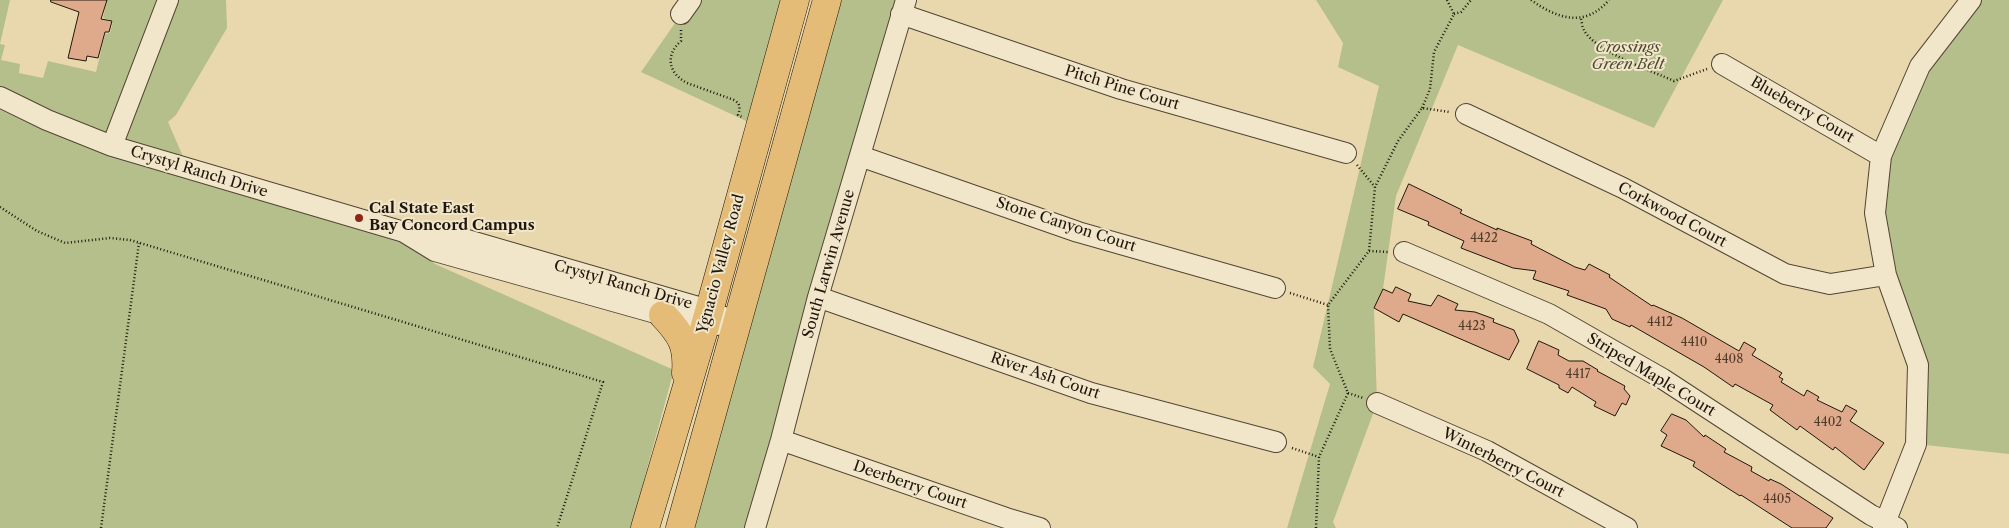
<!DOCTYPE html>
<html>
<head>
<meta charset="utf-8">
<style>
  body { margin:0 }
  canvas { display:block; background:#e9d8ae }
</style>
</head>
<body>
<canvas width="2009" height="528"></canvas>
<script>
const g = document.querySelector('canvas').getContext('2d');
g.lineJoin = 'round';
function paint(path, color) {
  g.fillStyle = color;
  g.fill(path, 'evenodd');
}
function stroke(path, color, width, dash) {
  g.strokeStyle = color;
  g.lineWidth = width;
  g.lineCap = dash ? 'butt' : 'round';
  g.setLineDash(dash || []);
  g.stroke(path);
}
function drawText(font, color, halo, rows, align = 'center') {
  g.font = font + ' "Libre Caslon Text",serif';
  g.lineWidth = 4;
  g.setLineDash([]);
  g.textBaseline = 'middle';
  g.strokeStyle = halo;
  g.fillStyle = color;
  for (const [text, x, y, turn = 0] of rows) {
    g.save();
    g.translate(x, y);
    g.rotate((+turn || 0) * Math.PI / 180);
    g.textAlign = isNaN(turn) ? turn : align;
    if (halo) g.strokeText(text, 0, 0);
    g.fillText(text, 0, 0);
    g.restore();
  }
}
const green = new Path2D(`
  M0 0H10L0 44 5 45 1 60 20 64 19 73 43 78 48 61 96 72 105 34 110 33 113 21 103 18 107 0H226L227 28 176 115 168 122 188 168 404 232 435 264 674 370 645 476 633 528H0Z
  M691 0H795L759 127 641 72Z
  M827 0H906L755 528H680Z
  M1316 0H1723L1654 128 1458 45 1396 196 1383 289 1374 308 1377 403 1333 522 1336 528H1287L1330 384 1313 367 1379 86 1338 67 1343 43Z
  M1971 0H2009V454L1916 444 1918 365 1886 275 1881 156 1920 66Z`);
const building = new Path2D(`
  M51 0H107L101 19 112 21 109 32H105L98 58 87 56 86 61 68 58 79 12 51 2Z
  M1409 184 1462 210 1460 213 1497 230V228L1532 241 1531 244 1575 267 1585 270 1589 264 1610 275 1609 277 1652 306 1653 305 1682 318 1739 351 1744 342 1756 349 1752 355 1782 373 1779 377 1783 379 1781 382 1804 396 1807 390 1819 397 1817 400 1842 412 1846 405 1857 411 1850 421 1884 443 1864 470 1835 447 1833 450 1800 426 1797 430 1770 410 1773 405 1735 384 1733 387 1704 367 1631 325 1630 327 1612 319 1606 309 1567 295 1569 291 1533 279 1536 271 1513 268 1461 248 1464 241 1428 225 1429 222 1398 209Z
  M1396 287 1411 294 1408 301 1431 306 1438 295 1458 304 1455 310 1475 312 1494 319 1493 322 1514 330 1519 341 1509 360 1403 314 1399 322 1374 308 1383 289 1392 293Z
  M1539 341 1559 350 1558 355 1569 361H1583L1598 370 1597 371 1625 386 1624 389 1630 396 1626 405 1622 403 1615 416 1594 406 1596 402 1572 387 1568 393 1559 388V385L1527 369Z
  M1672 414 1686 420 1704 437 1705 435 1726 449 1724 452 1752 467 1751 471 1769 481 1770 479 1781 484 1833 518 1826 528H1792L1741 495 1740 496 1693 466 1695 462 1661 446 1667 435 1661 431Z`);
const path = new Path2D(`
  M1531 0C1558 19 1585 28 1609 0
  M1454 14 1461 12 1471 0
  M1581 19C1582 22 1582 27 1584 30 1594 51 1652 71 1674 81L1707 69
  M681 30V41C665 55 668 73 687 83L734 100C741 104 740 109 738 115L742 117
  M1422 108 1430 89 1434 52 1454 14 1447 0
  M1357 165 1375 187
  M0 207 37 231 65 243 110 238 130 240 603 382 557 528
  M1369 251 1388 252
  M1290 293 1328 305
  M1348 393 1363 398
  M1292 448 1319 457
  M101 528 139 243
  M1316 528 1319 457 1348 393 1330 349 1328 305 1369 251 1375 187 1398 141 1422 108 1450 112`);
const minor = new Path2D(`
  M681 14 691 0
  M901 14 1121 89 1346 153
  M1722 64 1881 156
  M0 97 47 120 112 146 404 232
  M1466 114 1623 188 1785 274 1830 284 1886 275
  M112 146 168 0
  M860 156 1078 232 1275 288
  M404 232 447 234 709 310 736 323 705 326 684 321 435 251Z
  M1404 252 1549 314 1663 379 1871 515 1897 528
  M818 297 1091 393 1276 442
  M1377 403 1487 451 1627 528
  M781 440 1006 518 1040 528
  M755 528 781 440 818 297 906 0
  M1883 528 1916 444 1918 365 1886 275 1875 213 1881 156 1920 66 1971 0`);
const highway = new Path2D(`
  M663 315C682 335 688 346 686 373
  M645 528 705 326 795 0
  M680 528 827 0`);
const markers = [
  [359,218,5,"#8f2418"]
];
const numberNames = [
  ["4422",1484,239],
  ["4412",1660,323],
  ["4423",1472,327],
  ["4410",1694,343],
  ["4408",1729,360],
  ["4417",1578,375],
  ["4402",1828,423],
  ["4405",1777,500]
];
const parkNames = [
  ["Crossings",1628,48],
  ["Green Belt",1628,65]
];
const streetNames = [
  ["Pitch Pine Court",1122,88,17],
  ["Blueberry Court",1802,110,30],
  ["Crystyl Ranch Drive",199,172,17],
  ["Corkwood Court",1672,215,28],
  ["Stone Canyon Court",1066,225,18],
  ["Ygnacio Valley Road",721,264,-75],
  ["South Larwin Avenue",829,264,-74],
  ["Crystyl Ranch Drive",623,285,16],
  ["Striped Maple Court",1651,375,31],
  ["River Ash Court",1045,376,19],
  ["Winterberry Court",1503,463,27],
  ["Deerberry Court",910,485,19]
];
const poiNames = [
  ["Cal State East",369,209],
  ["Bay Concord Campus",369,226]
];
paint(green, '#b5bf8b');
paint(building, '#dfaa8c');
stroke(building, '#1f160a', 1);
stroke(minor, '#524633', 22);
stroke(highway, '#1f160a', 29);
stroke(path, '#1f160a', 2.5, [1, 2.5]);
stroke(minor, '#f1e6ca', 20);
stroke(highway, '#e4bc77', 28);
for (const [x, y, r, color] of markers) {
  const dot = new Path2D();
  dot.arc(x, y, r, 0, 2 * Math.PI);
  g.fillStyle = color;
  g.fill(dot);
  stroke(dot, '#f1e6ca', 2);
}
drawText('12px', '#4f3b2a', null, numberNames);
drawText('italic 15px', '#4c4931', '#f1e6ca', parkNames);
drawText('15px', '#1f160a', '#f1e6ca', streetNames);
drawText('bold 15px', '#1f160a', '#f1e6ca', poiNames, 'left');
</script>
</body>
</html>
